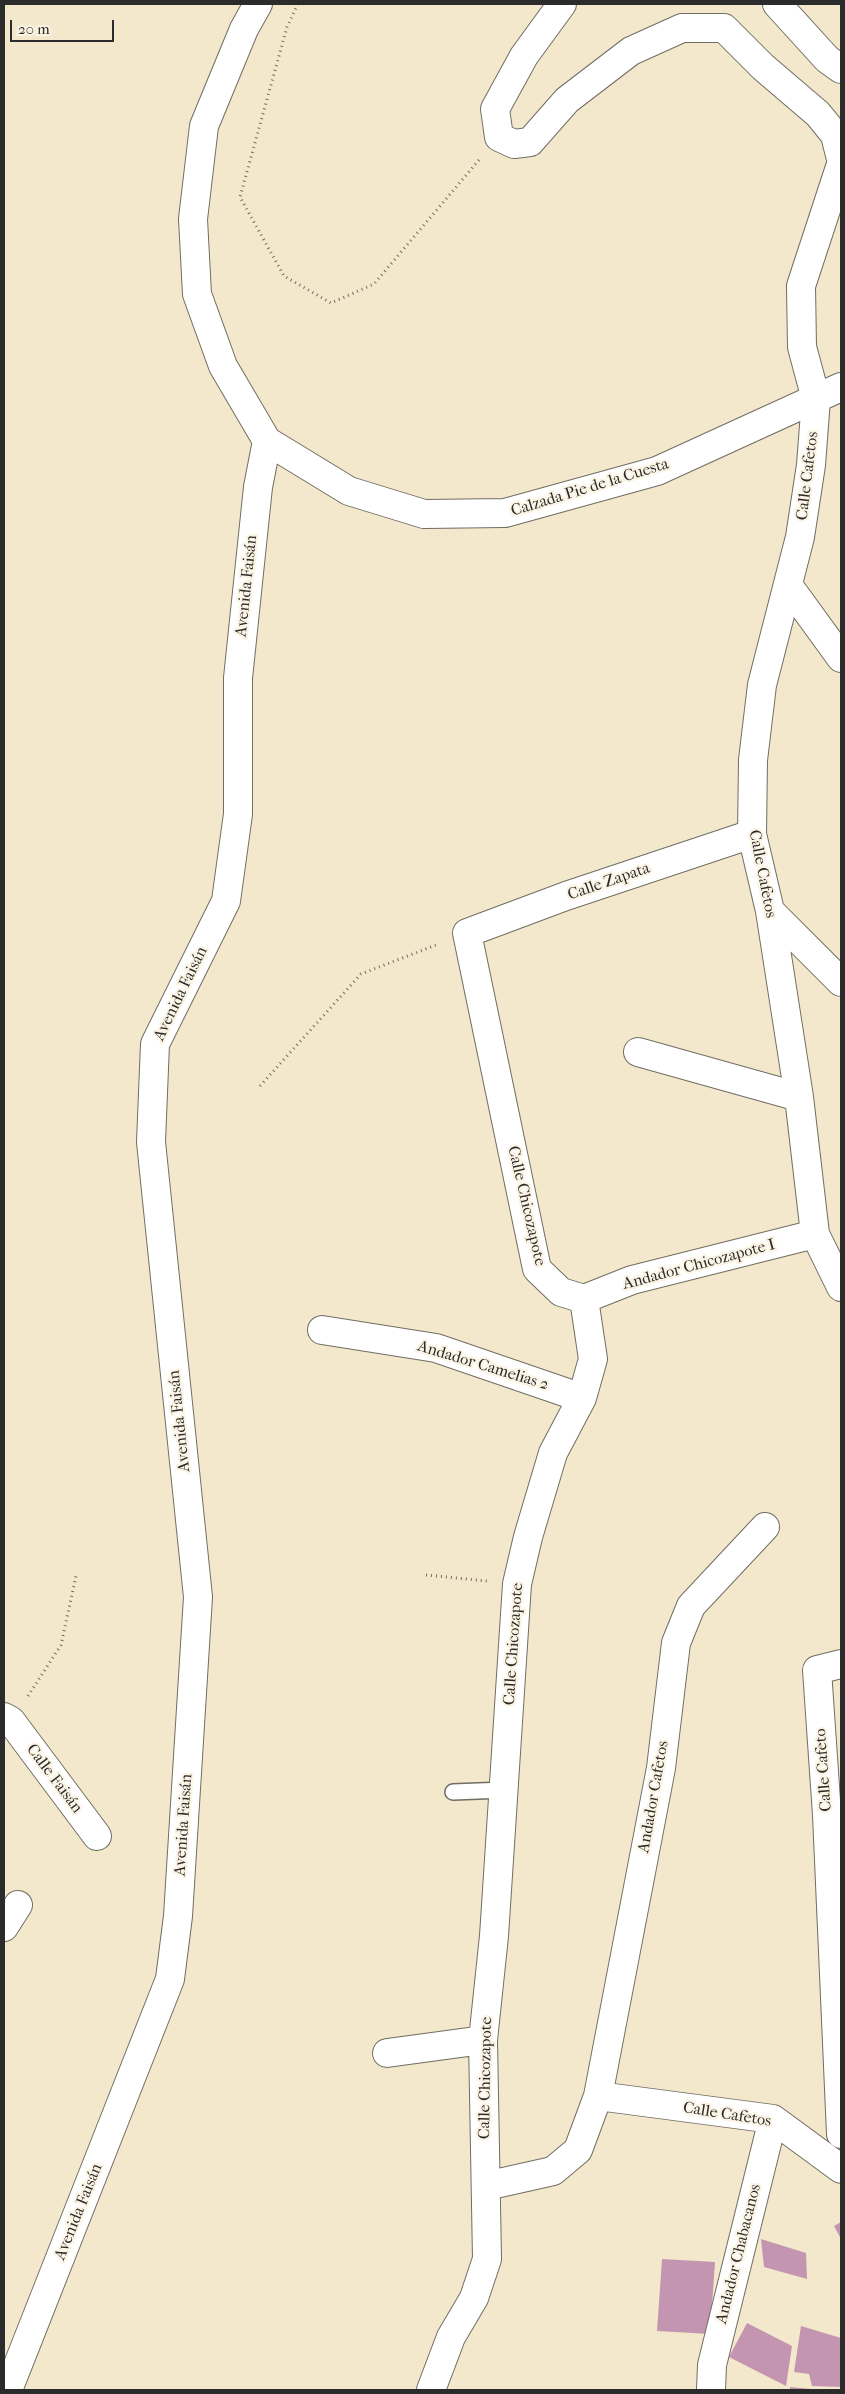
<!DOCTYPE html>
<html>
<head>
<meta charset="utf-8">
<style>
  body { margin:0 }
  #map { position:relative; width:845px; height:2394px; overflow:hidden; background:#f3e8cc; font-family:"IM FELL French Canon",serif }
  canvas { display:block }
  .frame { position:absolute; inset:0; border:5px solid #2b2b2b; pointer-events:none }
  .scale { position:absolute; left:10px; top:20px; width:104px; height:22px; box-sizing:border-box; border:2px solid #2b2b2b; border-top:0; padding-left:6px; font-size:15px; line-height:18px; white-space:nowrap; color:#2b2b2b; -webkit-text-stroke:4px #fcf5e5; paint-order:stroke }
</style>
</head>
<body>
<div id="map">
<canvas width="845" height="2394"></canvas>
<div class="frame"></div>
<div class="scale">20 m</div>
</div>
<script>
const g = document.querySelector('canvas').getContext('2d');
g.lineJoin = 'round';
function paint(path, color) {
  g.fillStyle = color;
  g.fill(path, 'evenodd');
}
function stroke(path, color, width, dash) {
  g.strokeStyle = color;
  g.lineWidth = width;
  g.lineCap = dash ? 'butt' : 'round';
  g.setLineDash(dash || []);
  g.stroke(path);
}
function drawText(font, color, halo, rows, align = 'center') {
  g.font = font + ' "IM FELL French Canon",serif';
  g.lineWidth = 4.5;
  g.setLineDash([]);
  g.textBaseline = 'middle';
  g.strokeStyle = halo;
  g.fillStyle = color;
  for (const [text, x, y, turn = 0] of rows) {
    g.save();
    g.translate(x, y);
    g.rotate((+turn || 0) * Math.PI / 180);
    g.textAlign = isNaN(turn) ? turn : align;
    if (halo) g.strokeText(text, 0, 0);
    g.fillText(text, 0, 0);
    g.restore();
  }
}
const building = new Path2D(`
  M841 2222V2239L834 2226Z
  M761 2239 806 2253 807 2279 764 2267Z
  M662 2259 715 2262 710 2334 657 2331Z
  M747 2323 792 2346 786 2386 729 2357Z
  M801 2326 841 2338V2387L812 2386 809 2374 794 2372Z
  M790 2387 811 2389V2390H790Z`);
const path = new Path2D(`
  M298 4 287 27 240 197 284 276 331 303 374 284 479 160
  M260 1086 361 974 436 945
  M426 1575 487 1581
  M28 1696 61 1645 76 1576`);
const service = new Path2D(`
  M453 1792 504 1790`);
const minor = new Path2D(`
  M258 4 244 29 204 126 193 219 197 294 223 366 267 441 349 491 424 514 505 513 657 471 841 387
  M562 4 524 56 495 109 499 137 514 144 530 142 567 100 631 51 682 28H724L763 67 818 114 835 135 841 159
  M841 164 801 286 802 347 816 399 811 465 800 537 762 685 753 760 752 834 770 911 799 1097 815 1234 841 1287
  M788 585 841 658
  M770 911 841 982
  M638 1052 799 1097
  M584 1299 561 1292 537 1269 467 933 566 896 752 834
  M584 1299 632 1280 815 1234
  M322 1330 436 1348 582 1398
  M841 1664 817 1670 827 1815 841 2134
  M4 1717 11 1721 97 1836
  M4 1927 18 1905
  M387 2053 483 2040
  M598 2096 773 2119 841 2169
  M486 2186 553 2171 578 2150 598 2096 661 1768 676 1643 691 1606 765 1527
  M8 2390 170 1979 178 1916 198 1597 151 1142 155 1044 226 901 238 814V678L258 487 267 441
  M431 2390 451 2337 474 2298 487 2259 483 2040 494 1936 517 1584 528 1537 553 1453 582 1398 593 1359 584 1299
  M711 2390 712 2365 773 2119`);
const primary = new Path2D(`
  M777 4 827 59 841 69`);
const streetNames = [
  ["Calle Cafetos",808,476,-83],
  ["Calzada Pie de la Cuesta",590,488,-17],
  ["Avenida Faisán",247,586,-84],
  ["Calle Cafetos",762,874,79],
  ["Calle Zapata",609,882,-19],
  ["Avenida Faisán",181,994,-64],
  ["Calle Chicozapote",526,1206,77],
  ["Andador Chicozapote I",699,1265,-15],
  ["Andador Camelias 2",483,1366,17],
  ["Avenida Faisán",180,1421,-96],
  ["Calle Chicozapote",514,1644,-86],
  ["Calle Cafeto",824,1770,-94],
  ["Calle Faisán",54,1779,53],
  ["Andador Cafetos",654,1797,-80],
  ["Avenida Faisán",184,1825,-86],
  ["Calle Chicozapote",486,2078,-89],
  ["Calle Cafetos",727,2115,9],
  ["Avenida Faisán",79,2212,-68],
  ["Andador Chabacanos",739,2254,-76]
];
paint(building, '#c495b0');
stroke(service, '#716d63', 18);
stroke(minor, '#716d63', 30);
stroke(primary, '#716d63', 30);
stroke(path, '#716d63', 3, [1, 4]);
stroke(service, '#fff', 15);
stroke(minor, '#fff', 28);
stroke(primary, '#fff', 28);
drawText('16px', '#2b2b2b', '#fcf5e5', streetNames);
</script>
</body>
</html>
